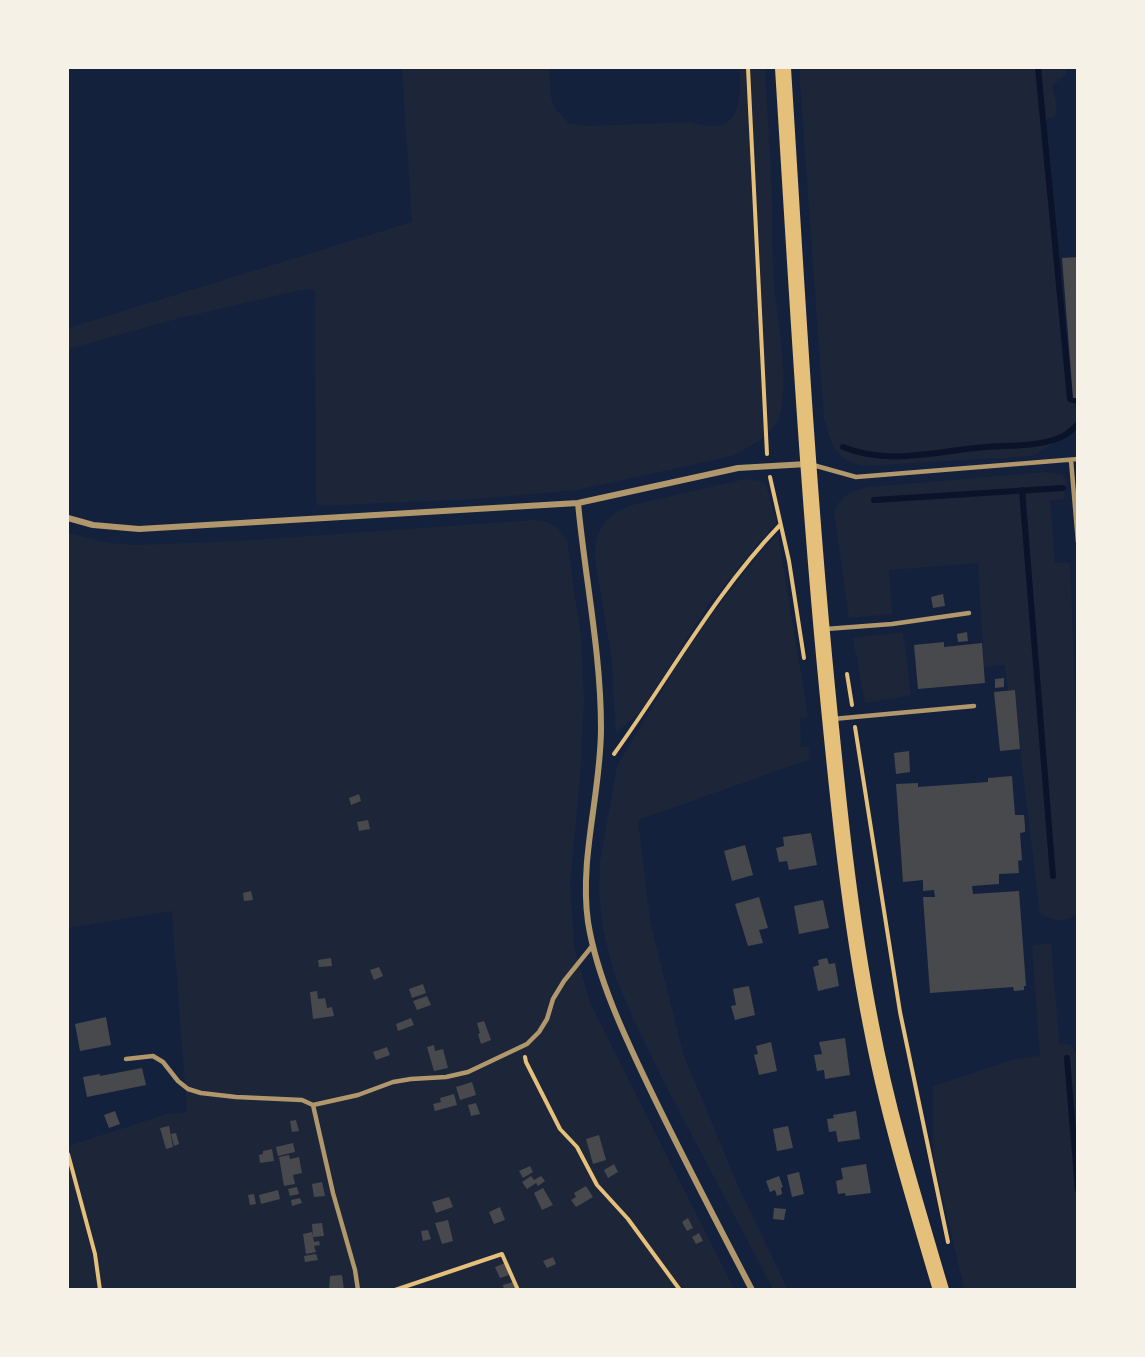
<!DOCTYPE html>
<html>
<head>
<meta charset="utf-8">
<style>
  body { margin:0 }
  #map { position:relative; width:1145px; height:1357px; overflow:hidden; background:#14213d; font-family:"DejaVu Sans",sans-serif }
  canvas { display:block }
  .frame { position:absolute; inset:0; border:69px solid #f6f1e7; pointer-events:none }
</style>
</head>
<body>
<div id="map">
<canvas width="1145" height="1357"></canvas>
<div class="frame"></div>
</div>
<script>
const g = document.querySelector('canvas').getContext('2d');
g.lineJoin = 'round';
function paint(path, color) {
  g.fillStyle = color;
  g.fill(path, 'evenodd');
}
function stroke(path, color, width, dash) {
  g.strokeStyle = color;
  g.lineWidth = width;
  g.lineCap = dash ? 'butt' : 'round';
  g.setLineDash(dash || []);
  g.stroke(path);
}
const green = new Path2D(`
  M402 68H549L551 97 554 107 568 123 587 126 690 122C739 137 741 107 740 68H765C767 113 771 159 772 205 772 231 772 257 774 283 777 322 790 377 780 415 774 435 750 447 732 456L577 490 476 499 319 506 316 501 315 291 305 289 180 318 68 349V328L412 222Z
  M799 68H1065L1066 74 1052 86C1055 97 1058 105 1055 116L1042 121 1070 399 1077 401V424L1068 433 1033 456 864 466C834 460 831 444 824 418Z
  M1046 472 1062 474 1067 482 1064 499 1050 501 1055 563H1070L1078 761V912C1070 924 1050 921 1040 913L1020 749 1015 690 1008 691 1005 665 984 667 978 563 889 570 892 614 849 618 834 512C840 495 852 491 869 487Z
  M745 479 761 481 766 485 777 523 760 541 707 607 642 710 616 733 612 662 595 559C595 528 604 516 632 505Z
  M533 520C550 521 559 526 567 541L581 638 584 700 580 778 570 883 574 947 590 1003 734 1289H68V1146L167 1114 187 1112 172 911 68 928V533L109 543 136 545 239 541Z
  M778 534 808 717 800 719 801 747H810L808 760 638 820 650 921 684 1056 739 1188 788 1290 773 1289 665 1084 632 1016 614 973 603 929 599 893 600 862 617 766 678 664 713 613 763 549Z
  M903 632 911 695 865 703 853 638Z
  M1051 943 1059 1043 1071 1045 1076 1053 1077 1064V1289H964L933 1155V1086L1015 1059 1040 1056 1032 945Z`);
const stream = new Path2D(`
  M1038 68 1070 399 1078 401
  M843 447C890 466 937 451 985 447 1009 445 1036 447 1059 438 1067 435 1072 430 1078 424
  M1022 490 1053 876
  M874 500 1063 488
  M1067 1058 1078 1190`);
const building = new Path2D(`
  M1078 257V398H1073L1062 258Z
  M943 594 945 606 933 608 931 597Z
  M967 632 968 641 958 642 957 634Z
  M944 642V647L982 643 985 683 918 689 914 645Z
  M1004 678V687L995 688V679Z
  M1015 690 1020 749 1000 751 994 692Z
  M909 751 910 772 896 774 894 753Z
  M1012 776 1015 815H1024L1025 826V832L1020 833 1022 860 1018 861 1019 873 999 874V884L972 886 973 894 1019 891 1026 986H1024V990L1014 991 1013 987 930 993 923 897H935L934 890 923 891V880L903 882 896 784 918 783V787L988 782V778Z
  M359 794 361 801 351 805 349 798Z
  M368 820 370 829 359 831 357 822Z
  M811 833 817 865 789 870 787 861 779 862 776 848 784 846 783 837Z
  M745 845 753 875 732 881 724 851Z
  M251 891 253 900 244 901 243 893Z
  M759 897 768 928 759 930 763 943 748 946 735 904Z
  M823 900 829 928 799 934 794 906Z
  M331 958 332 966 319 967 318 960Z
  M827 958 829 964 835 963 839 986 818 991 813 967 819 965 818 960Z
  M379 967 383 976 374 980 370 970Z
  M423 984 426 993 412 998 409 989Z
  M749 986 755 1015 735 1020 731 1006 736 1005 733 989Z
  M317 991 318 999 325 998 327 1008 332 1007 334 1016 313 1019 310 992Z
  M427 996 431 1005 417 1010 413 1001Z
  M106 1017 111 1045 80 1051 75 1024Z
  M411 1018 414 1025 398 1031 396 1024Z
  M484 1021 491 1040 481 1044 478 1034 480 1033 477 1023Z
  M845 1038 850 1075 825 1079 824 1070 817 1071 814 1055 822 1054 819 1042Z
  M771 1042 777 1071 759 1075 754 1055 758 1054 756 1046Z
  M434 1045 435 1051 443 1049 448 1068 434 1071 427 1047Z
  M387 1047 390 1055 376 1060 373 1052Z
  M142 1068 146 1085 87 1097 83 1077 100 1074V1076Z
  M472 1082 476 1095 460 1100 456 1087Z
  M454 1094 457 1105 435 1111 433 1104 441 1102 440 1098Z
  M476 1103 480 1114 471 1116 468 1105Z
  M115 1111 120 1124 109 1128 104 1115Z
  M856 1111 860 1139 838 1142 836 1131 829 1132 827 1119 834 1118 833 1115Z
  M296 1120 299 1131 292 1132 290 1121Z
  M169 1126 173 1147 166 1149 160 1128Z
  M788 1126 793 1148 777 1151 773 1129Z
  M176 1133 179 1144 174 1146 171 1134Z
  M599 1135 606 1160 593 1164 586 1139Z
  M293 1143 295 1152 278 1156 276 1147Z
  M272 1149 274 1161 260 1163 259 1155 263 1154V1151Z
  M289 1155 290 1159 299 1157 302 1173 293 1175 295 1184 284 1186 279 1157Z
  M614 1164 618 1172 608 1178 604 1170Z
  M866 1164 871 1193 846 1196 845 1193 838 1194 836 1181 843 1179 841 1168Z
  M530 1166 533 1172 523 1178 519 1171Z
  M799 1172 804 1194 792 1197 787 1175Z
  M531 1176 534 1180 541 1176 545 1181 538 1186 536 1183 527 1189 522 1182Z
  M779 1176 783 1187 781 1188 782 1194 777 1196 775 1190 770 1192 766 1181Z
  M322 1182 325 1196 314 1197 312 1184Z
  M586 1186 593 1197 576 1207 571 1200 576 1197 574 1193Z
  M297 1187 299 1194 290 1196 288 1189Z
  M543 1188 553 1205 542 1210 534 1193Z
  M278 1190 280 1199 261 1204 259 1195Z
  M254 1194 256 1204 250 1205 248 1195Z
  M449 1197 453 1207 436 1213 432 1202Z
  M300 1198 302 1203 292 1206 291 1200Z
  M500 1207 505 1220 494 1224 489 1212Z
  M774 1208 786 1209 784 1220 773 1219Z
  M688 1218 693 1228 687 1231 682 1222Z
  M448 1220 453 1241 442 1244 435 1223Z
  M322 1223 324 1236 313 1237 312 1224Z
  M428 1230 431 1239 423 1241 421 1231Z
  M312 1232 314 1242 319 1241 320 1245 314 1246 316 1252 306 1254 303 1234Z
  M699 1233 703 1241 696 1244 692 1237Z
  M316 1254 318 1260 305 1262 304 1256Z
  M553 1257 556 1264 547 1268 543 1261Z
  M505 1263 509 1275 500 1278 495 1267Z
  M342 1275 344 1290H329L330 1276Z
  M513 1282 516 1290H504L503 1285Z`);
const path = new Path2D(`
  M748 68 767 454
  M770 477 789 561 804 658
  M847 674 852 705
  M855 727 900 1012 948 1242
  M614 754C669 678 714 594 780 525
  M525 1057 526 1062 560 1129 577 1147 597 1185 628 1219 680 1290
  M68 1154 95 1254 100 1290
  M395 1290 502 1254 518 1290`);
const service = new Path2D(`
  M1071 460 1078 542
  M813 465 856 477 1078 459
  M826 629 892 624 969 613
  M833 719 974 706
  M126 1059 153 1056 163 1062 178 1081 188 1089 201 1093 236 1097 302 1100 313 1105 358 1095 393 1082 411 1079 446 1077 468 1072 527 1044 539 1032 547 1019 553 999 564 981 593 945
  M313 1105 333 1193 355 1270 358 1290`);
const minor = new Path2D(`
  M578 503C585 578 601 653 601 728 601 793 579 858 588 922 597 978 625 1037 649 1087 682 1156 717 1223 752 1290
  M68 518 93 525 139 529 578 503 738 468 807 464`);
const trunk = new Path2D(`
  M783 68C796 274 807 481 827 687 838 800 849 914 871 1025 888 1115 915 1202 941 1290`);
paint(green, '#1d2539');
stroke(stream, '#0b132b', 6);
paint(building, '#48494c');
stroke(path, '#e5c07b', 4);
stroke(service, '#b1986c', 4.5);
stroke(minor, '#b1986c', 6);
stroke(trunk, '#e5c07b', 16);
</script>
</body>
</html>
